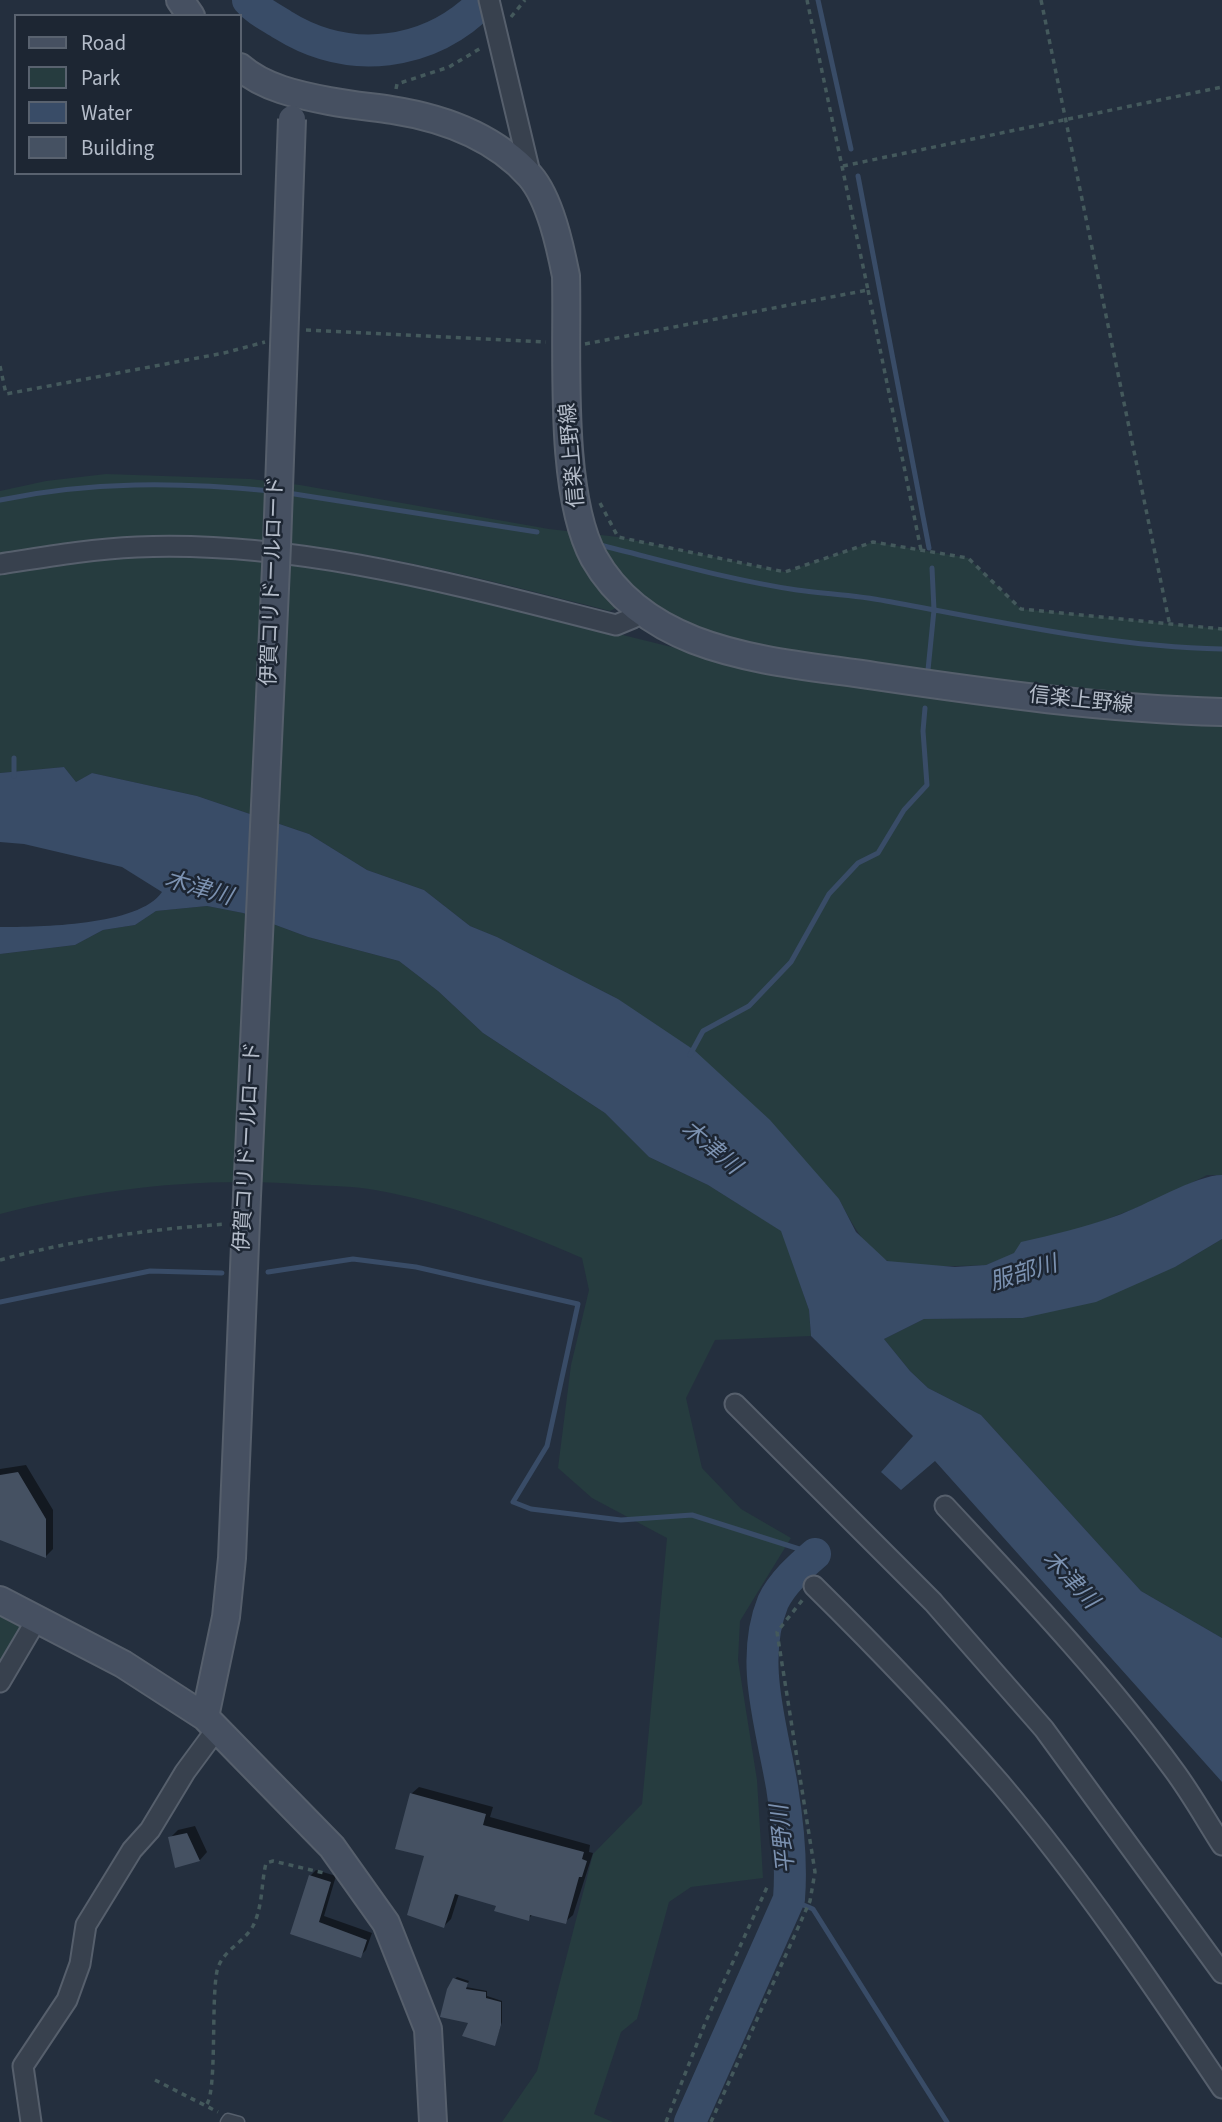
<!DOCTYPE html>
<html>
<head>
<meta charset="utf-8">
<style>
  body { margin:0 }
  #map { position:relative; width:1222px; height:2122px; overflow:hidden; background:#242f3e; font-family:"Source Sans 3",sans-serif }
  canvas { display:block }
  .legend { position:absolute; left:14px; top:14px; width:228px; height:161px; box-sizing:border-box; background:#1d2633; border:2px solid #59626f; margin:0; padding:9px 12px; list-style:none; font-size:21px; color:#b4bcc9 }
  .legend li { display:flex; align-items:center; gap:14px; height:35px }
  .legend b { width:35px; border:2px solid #59626f }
</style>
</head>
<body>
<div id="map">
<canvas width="1222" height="2122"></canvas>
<ul class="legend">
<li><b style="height:9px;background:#465061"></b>Road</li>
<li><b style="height:19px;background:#263c3f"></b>Park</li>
<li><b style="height:19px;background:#394c67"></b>Water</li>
<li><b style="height:19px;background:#455162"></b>Building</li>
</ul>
</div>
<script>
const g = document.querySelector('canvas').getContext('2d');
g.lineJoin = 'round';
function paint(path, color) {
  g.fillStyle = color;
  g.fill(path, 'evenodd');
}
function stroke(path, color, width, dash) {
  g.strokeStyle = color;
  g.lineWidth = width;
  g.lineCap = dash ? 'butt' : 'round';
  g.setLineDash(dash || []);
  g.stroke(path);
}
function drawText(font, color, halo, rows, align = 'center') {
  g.font = font + ' "Source Sans 3","Noto Sans JP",sans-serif';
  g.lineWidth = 5;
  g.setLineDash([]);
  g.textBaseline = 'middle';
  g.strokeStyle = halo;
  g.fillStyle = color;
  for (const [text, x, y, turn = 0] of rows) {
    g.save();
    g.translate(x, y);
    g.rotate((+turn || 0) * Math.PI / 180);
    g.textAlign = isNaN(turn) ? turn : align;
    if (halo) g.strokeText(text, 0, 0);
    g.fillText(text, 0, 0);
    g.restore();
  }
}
const green = new Path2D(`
  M106 474 251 479 300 485 549 529 618 537 785 572 873 542 968 558 1021 609 1222 629V703L952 680 732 641 667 615 639 597 610 611C476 577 336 540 196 536 130 535 65 545 0 554V491L46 481Z
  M130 556 215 557 318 567 432 588 708 656 1222 720V1175H1207L1160 1199 986 1265C965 1266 906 1268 888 1261 868 1254 848 1217 839 1199L618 999 497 937 470 926 424 890 367 870 309 834 197 796 92 773 76 782 64 767 0 773V573Z
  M207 906 243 913 308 937 399 961 438 991 483 1033 605 1113 649 1157 708 1185 782 1231 809 1310 811 1336 715 1340 686 1398 702 1468 741 1509 791 1538 740 1621 738 1660 757 1780 763 1878 691 1887 669 1902 637 2019 621 2032 594 2114 613 2122H502L537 2071 593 1854 642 1804 667 1538 592 1498 558 1468 571 1365 589 1290 582 1258C515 1229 448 1203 375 1190 355 1186 332 1186 312 1185 206 1176 102 1188 0 1214V954L75 945 103 930 135 925 156 911Z
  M1222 1239V1638L1141 1591 981 1415 928 1388 910 1371 884 1339 924 1319 1023 1318 1175 1267Z
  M0 1607 23 1619 25 1630 0 1671Z`);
const water = new Path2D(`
  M64 767 76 782 92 773 197 796 309 834 367 870 424 890 470 926 497 937 618 999 694 1050 770 1120 839 1199 856 1232 887 1261 955 1267 986 1265 1014 1253 1021 1242C1053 1235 1085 1227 1116 1216 1145 1206 1196 1175 1222 1175V1239L1175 1267 1096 1302 1023 1318 924 1319 884 1339 910 1371 928 1388 981 1415 1141 1591 1222 1638V1782L935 1461 901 1490 881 1472 913 1436 811 1336 809 1310 781 1231 708 1185 649 1157 605 1113 483 1033 438 991 399 961 308 937 243 913 207 906 156 911 135 925 103 930 75 945 0 954V927C39 927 139 926 162 892L122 867 24 844 0 842V773Z`);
const shadow = new Path2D(`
  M26 1465 53 1510V1549L46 1556 0 1538V1469Z
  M419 1787 493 1807 490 1817 590 1845 589 1852 593 1853 573 1915 565 1922 533 1914 528 1919 498 1905 459 1894 451 1919 444 1926 411 1794Z
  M195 1826 207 1852 200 1860 176 1866 170 1838 178 1830Z
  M316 1870 336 1876 324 1916 372 1933 366 1950 360 1956 293 1933 310 1876Z
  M457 1977 469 1981 466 1987 487 1991V1996L502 2001V2022L495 2044 470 2022 455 1979Z`);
const stream = new Path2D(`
  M818 0 851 149
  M858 176 929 548
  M288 493 537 532
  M0 500C91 481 179 482 271 491
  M600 545C665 561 730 580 797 590 826 594 857 595 886 601 997 621 1109 647 1222 649
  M928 670 934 610 932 568
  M14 758V776
  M690 1055 703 1031 749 1006 791 962 829 894 858 863 878 853 904 810 927 785 923 731 925 708
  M268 1272 353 1259 416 1267 578 1304 547 1446 513 1502 531 1509 621 1520 692 1515 815 1554
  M0 1302 150 1271 222 1273
  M789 1899 813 1909 947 2122`);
const river = new Path2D(`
  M248 0C257 11 271 17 283 25 349 66 430 57 485 0
  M690 2122 789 1899C792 1861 788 1824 782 1787 772 1727 749 1661 773 1602 782 1583 800 1567 815 1554`);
const building = new Path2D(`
  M18 1472 46 1519V1558L0 1540V1475Z
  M410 1793 486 1814 483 1825 584 1852 582 1859 587 1861 582 1877H579L566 1924 530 1915 529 1921 494 1911 496 1906 455 1894 444 1928 407 1915 424 1856 395 1849Z
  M187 1833 200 1861 175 1868 168 1837Z
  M309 1875 331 1882 319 1922 367 1940 361 1958 290 1934Z
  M453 1978 468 1983 466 1989 486 1992V1998L501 2002V2025L495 2046 462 2036 468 2023 440 2017 447 1989Z`);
const path = new Path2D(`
  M1041 0 1170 626
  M511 17 525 0
  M396 89 397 84 449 67 481 48
  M843 166 1222 87
  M868 290 921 550
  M306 330 546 342
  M585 344 868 290 807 0
  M0 366 6 394 224 353 265 342
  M600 503 618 537 785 572 873 542 968 558 1021 609 1222 629
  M0 1260C73 1240 150 1229 226 1224
  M155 2080 218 2112
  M207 2104C217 2087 211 2001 217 1971 222 1950 243 1944 253 1926 263 1906 261 1884 266 1863L273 1861 324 1873
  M666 2122 706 2021 768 1885
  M711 2122 810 1901 815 1872 777 1632 804 1598`);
const lane = new Path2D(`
  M226 2122 228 2119 239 2122`);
const street = new Path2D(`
  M489 0 531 177
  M0 564C45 557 91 549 137 547 298 540 461 586 616 625L633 618 640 610
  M735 1404 933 1602 1044 1729 1222 1973
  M945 1506C1024 1591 1104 1675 1173 1769 1191 1793 1206 1820 1222 1845
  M814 1586C878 1649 941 1715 1000 1783 1081 1879 1152 1984 1222 2088
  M0 1682 37 1619
  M31 2122 23 2066 67 2000 80 1964 86 1925 132 1850 150 1830 185 1772 216 1730`);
const secondary = new Path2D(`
  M180 0 191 16
  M240 67C264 88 298 95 329 101 350 105 371 107 392 110 443 118 495 137 530 176 550 199 560 246 566 276 568 352 558 492 594 558 616 597 653 624 694 640 751 662 816 667 875 676 990 693 1106 709 1222 712
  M0 1600 123 1664 205 1717 332 1847 386 1923 428 2029 433 2122
  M205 1717 226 1617 232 1558 247 1196`);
const secondaryBridge = new Path2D(`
  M247 1196 277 545 292 119`);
const streetNames = [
  ["信楽上野線",574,455,-95],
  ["伊賀コリドールロード",274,581,-88],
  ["信楽上野線",1081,702,6],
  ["伊賀コリドールロード",249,1147,-87]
];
const waterNames = [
  ["木津川",198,890,16],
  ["木津川",710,1149,40],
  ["服部川",1024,1275,-17],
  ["木津川",1069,1581,47],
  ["平野川",785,1839,-96]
];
paint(green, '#263c3f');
paint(water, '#394c67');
paint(shadow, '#0007');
stroke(stream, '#394c67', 5);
stroke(river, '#394c67', 32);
paint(building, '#455162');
stroke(lane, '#565f6c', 13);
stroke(street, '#565f6c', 23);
stroke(secondary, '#565f6c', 30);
stroke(path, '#44595c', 3.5, [5, 5]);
stroke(lane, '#38414e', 10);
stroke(street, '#38414e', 19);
stroke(secondary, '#465061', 26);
stroke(secondaryBridge, '#565f6c', 30, []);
stroke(secondaryBridge, '#465061', 26);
drawText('21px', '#b4bcc9', '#1d2633', streetNames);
drawText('italic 23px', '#7c92b1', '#1d2633', waterNames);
</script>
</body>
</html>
